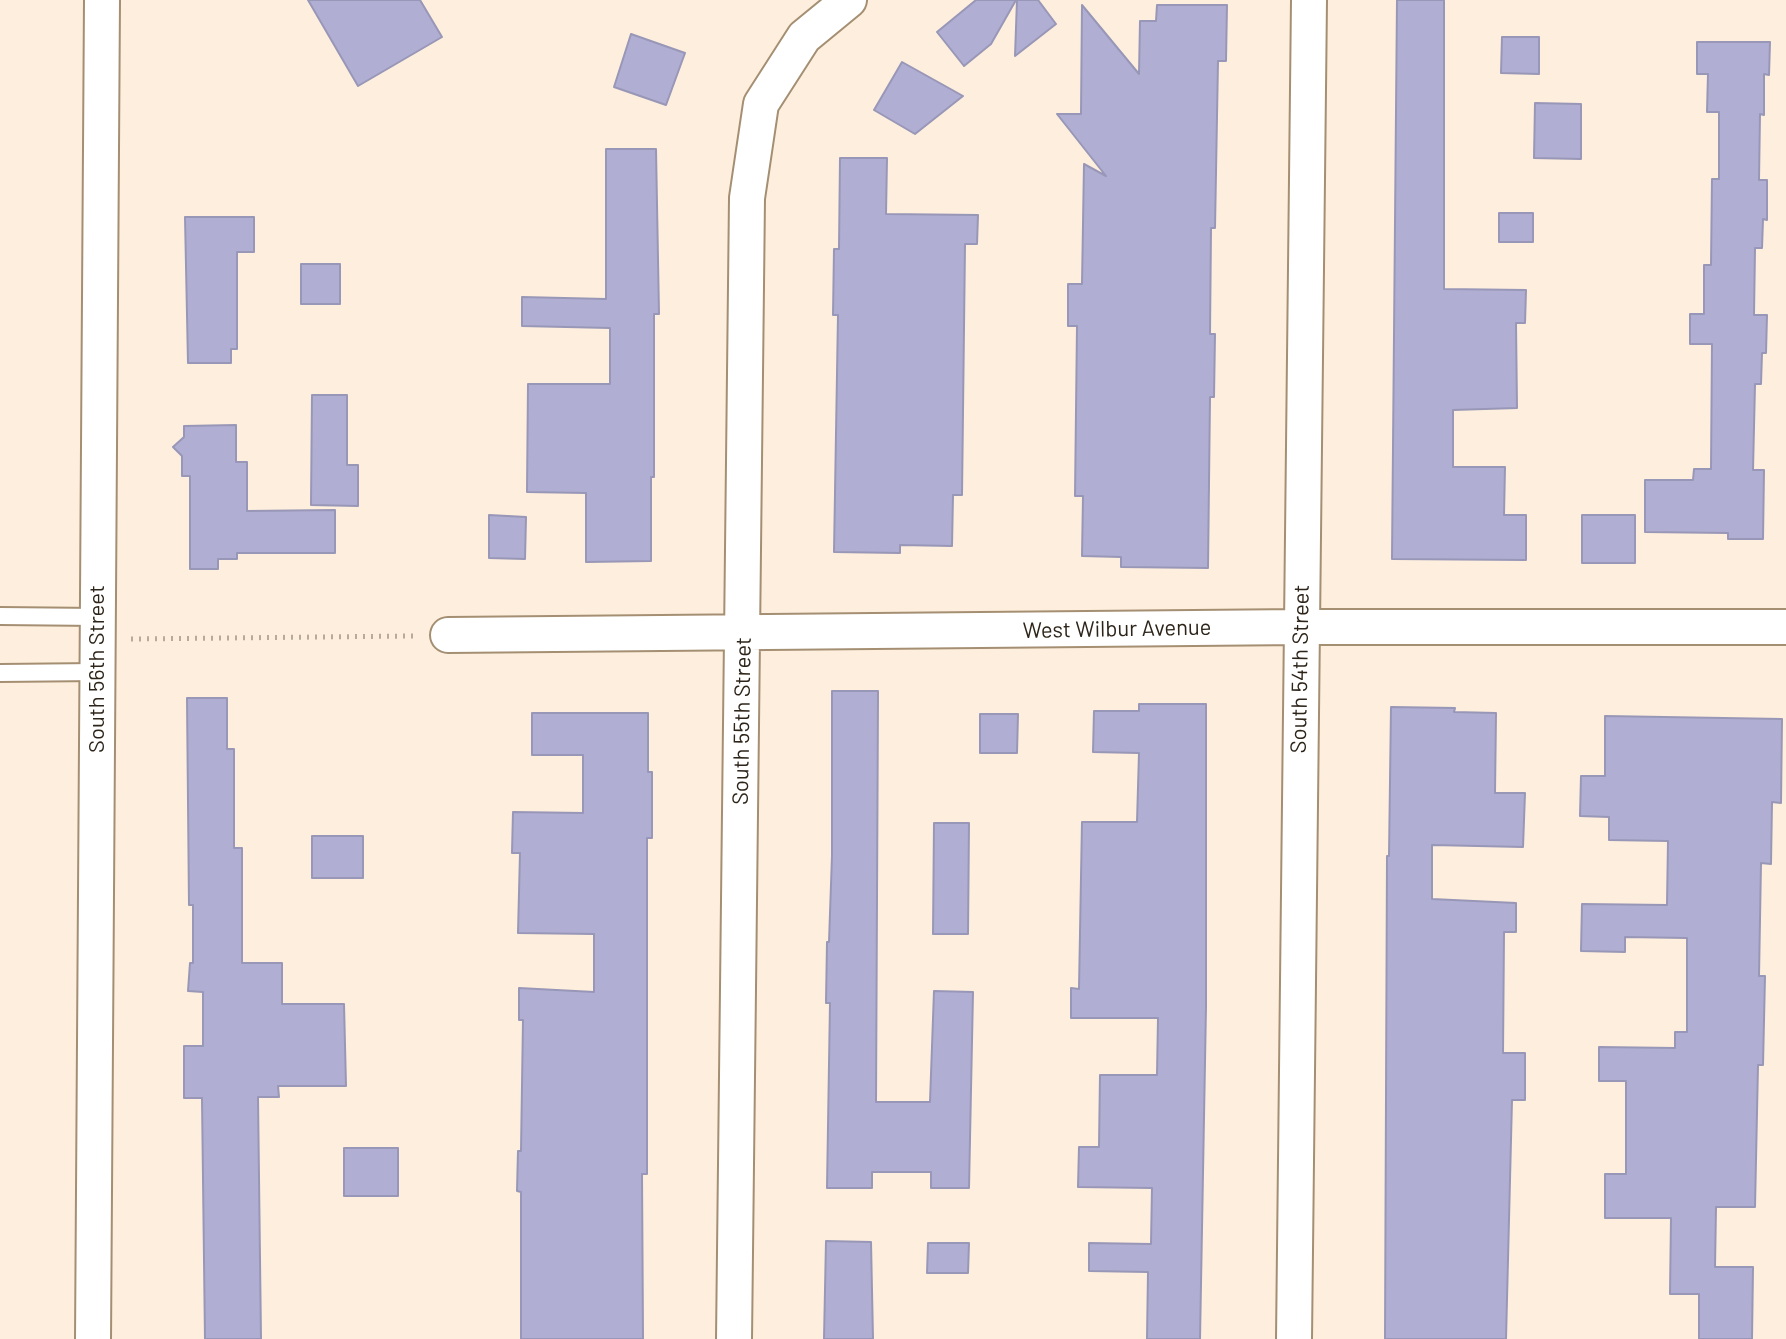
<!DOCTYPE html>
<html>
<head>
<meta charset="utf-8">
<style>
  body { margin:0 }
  canvas { display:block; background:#fdeedd }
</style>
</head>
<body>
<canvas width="1786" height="1339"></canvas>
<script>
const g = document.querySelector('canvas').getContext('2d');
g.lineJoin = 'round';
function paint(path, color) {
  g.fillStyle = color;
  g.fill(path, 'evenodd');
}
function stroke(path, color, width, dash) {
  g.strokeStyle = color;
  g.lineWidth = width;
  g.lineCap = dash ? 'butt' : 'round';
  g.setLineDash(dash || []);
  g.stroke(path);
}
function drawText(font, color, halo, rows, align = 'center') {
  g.font = font + ' Barlow,sans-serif';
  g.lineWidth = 6;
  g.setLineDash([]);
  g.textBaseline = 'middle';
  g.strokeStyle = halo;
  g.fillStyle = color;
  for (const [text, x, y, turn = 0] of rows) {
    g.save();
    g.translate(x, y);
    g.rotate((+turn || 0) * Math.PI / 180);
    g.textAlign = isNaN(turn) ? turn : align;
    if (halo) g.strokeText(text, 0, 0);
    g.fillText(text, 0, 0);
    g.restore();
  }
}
const building = new Path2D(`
  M308 0H420L442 37 358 86Z
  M976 0H1016L991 44 964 66 937 32Z
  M1017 0H1038L1056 24 1015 56Z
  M1397 0H1444V289L1526 290 1525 323H1516L1517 408 1453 410V467H1505L1504 515H1526V560L1392 559Z
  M1082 5 1139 74 1140 21H1156L1157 5H1227L1226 61H1218L1215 228H1211L1210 334H1215L1214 397H1210L1208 568 1121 567V557L1082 556 1083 496H1075L1077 326H1068V284H1082L1084 164 1106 176 1057 114H1081Z
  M631 34 685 53 666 105 614 87Z
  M1502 37H1539V74L1501 73Z
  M1697 42H1770L1769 75 1764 74V115L1760 114 1759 180H1767V220L1763 219 1762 248H1755L1754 315H1767L1766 353H1762L1761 384H1755L1753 470H1764L1763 539H1728V533L1645 532V480H1693L1694 469H1711L1712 344H1690V314H1704V265H1711L1712 179H1719V112H1707L1708 74H1697Z
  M902 62 963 96 915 134 874 110Z
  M1535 103 1581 104V159L1534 158Z
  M606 149H656L659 314H654V477H651V561L586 562V493L527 492 528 384H610V328L522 326V297L606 299Z
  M840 158H887L886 214 978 215 977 244H965L962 495H953L952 546 900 545V553L834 552 838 315H833L834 249H839Z
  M1499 213H1533V242H1499Z
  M185 217H254V252H237V349H231V363H188Z
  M301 264H340V304H301Z
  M312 395H347V465H358V506L311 505Z
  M236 425V462H247V511L335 510V553H237V559H218V569H190V476H182V456L173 447 184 437V426Z
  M489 515 526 517 525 559 489 558Z
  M1582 515H1635V563H1582Z
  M832 691H878L876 1102H930L934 991 973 992 969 1188H931V1172H872V1188H827L830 1003H826L827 942H829L832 856Z
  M187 698H227V749H234V848H242V963H282V1004H344L346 1086H278L279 1097H258L261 1339H205L202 1098H184V1046H203V992L188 991 190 963H193V905H189Z
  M1139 704H1206V1006L1200 1339H1147L1148 1272 1089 1271V1243L1151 1244 1152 1188 1078 1187 1079 1147H1099L1100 1075H1157L1158 1018H1071V988L1079 989 1082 822H1137L1139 753 1093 752 1094 711H1139Z
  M1391 707 1455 708 1454 712 1496 713 1495 793H1525L1523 847 1432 845V899L1516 903V932H1504L1503 1053H1525V1100H1512L1506 1339H1385L1387 856H1389Z
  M532 713H648V772H652V838H647V1174H642L643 1339H521V1192L517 1191 518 1151H521L523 1020H519V988L594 992V934L518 933 520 853H512L513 812 583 813V755H532Z
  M980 714H1018L1017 753H980Z
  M1605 716 1782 719 1781 803 1772 802 1771 864 1761 863 1759 976H1765L1763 1065H1758L1755 1207H1716L1715 1267H1753L1752 1339H1699V1294H1670L1671 1218H1605V1174H1626V1081H1599V1047L1675 1048V1032H1687V938L1625 937V952L1581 951 1582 904 1667 905 1668 841 1609 840V817L1580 816 1581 776H1605Z
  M934 823H969L968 934H933Z
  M312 836H363V878H312Z
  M344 1148H398V1196H344Z
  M826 1241 871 1242 873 1339H824Z
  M928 1243H969L968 1273H927Z`);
const path = new Path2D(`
  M131 639 413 636`);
const lane = new Path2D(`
  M0 616 98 617
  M0 673 97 672`);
const street = new Path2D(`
  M448 635 1300 627H1786
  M93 1339 102 0
  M734 1339 747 198 761 104 804 37 849 0
  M1294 1339 1309 0`);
const streetNames = [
  ["West Wilbur Avenue",1117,629,-1],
  ["South 56th Street",97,669,-90],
  ["South 54th Street",1300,669,-89],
  ["South 55th Street",742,721,-89]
];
paint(building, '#b0aed3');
stroke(building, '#9997b7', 2);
stroke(lane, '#a58f73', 20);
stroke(street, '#a58f73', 38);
stroke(path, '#b7aa9b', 5, [2, 6]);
stroke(lane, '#fff', 16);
stroke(street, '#fff', 34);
drawText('22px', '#2e251a', '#fff', streetNames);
</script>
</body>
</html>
